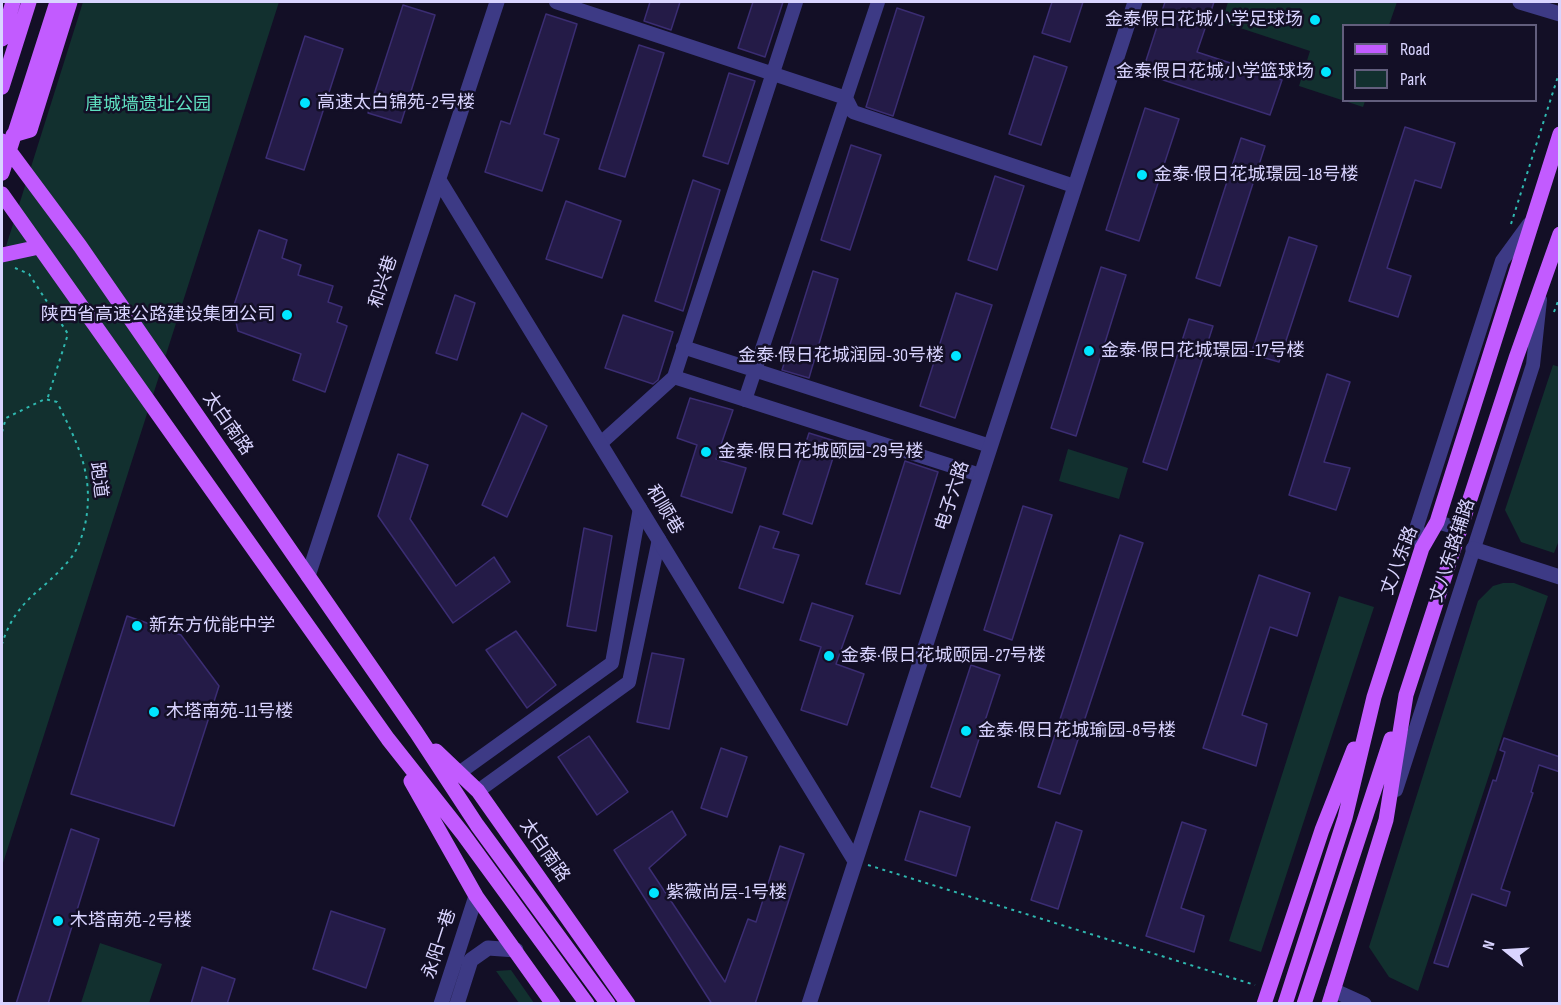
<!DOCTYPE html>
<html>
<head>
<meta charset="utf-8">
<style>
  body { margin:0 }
  #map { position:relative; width:1561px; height:1005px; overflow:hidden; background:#130f26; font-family:"Sofia Sans Condensed",sans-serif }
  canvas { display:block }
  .frame { position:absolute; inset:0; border:3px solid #d9d4ff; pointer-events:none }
  .legend { position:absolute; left:1342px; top:24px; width:195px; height:78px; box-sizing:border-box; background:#130f26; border:2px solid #625e7d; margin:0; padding:8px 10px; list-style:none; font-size:18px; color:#d9d4ff }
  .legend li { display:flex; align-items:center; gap:12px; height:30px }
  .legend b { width:30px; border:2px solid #625e7d }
  .north { position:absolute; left:1477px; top:921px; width:60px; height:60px; -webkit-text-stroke:4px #130f26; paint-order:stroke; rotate:288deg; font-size:16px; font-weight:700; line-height:24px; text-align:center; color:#d9d4ff }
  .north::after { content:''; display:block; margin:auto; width:21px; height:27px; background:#d9d4ff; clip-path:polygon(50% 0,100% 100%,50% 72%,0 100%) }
</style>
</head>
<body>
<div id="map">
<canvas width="1561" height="1005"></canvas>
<div class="frame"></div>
<ul class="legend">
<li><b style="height:8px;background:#c25bff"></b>Road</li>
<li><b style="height:16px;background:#12302f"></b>Park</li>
</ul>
<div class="north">N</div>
</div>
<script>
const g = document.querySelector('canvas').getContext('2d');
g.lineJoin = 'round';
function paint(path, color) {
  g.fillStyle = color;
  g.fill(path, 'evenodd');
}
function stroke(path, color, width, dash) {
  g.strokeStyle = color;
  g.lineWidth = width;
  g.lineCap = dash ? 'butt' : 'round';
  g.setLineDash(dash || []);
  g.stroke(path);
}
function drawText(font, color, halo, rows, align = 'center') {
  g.font = font + ' "Sofia Sans Condensed","Noto Sans SC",sans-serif';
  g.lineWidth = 5;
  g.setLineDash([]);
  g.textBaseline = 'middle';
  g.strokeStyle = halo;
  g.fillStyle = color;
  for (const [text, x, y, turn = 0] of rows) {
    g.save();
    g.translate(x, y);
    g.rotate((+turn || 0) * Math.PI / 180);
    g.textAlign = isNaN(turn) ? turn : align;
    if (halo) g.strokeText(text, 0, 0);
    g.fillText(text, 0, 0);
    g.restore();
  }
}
const green = new Path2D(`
  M83 2H279L2 866V259Z
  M1228 2H1397L1389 25 1344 26V100L1365 101 1363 107 1299 86 1310 51 1222 22Z
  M1553 365 1560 367V538L1554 553 1521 542 1505 510Z
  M1068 449 1128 468 1119 499 1059 481Z
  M1503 583H1514L1548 596 1418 991 1389 977 1369 947 1478 601 1493 586Z
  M1339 596 1374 607 1261 952 1229 941Z
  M100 943 162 964 149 1003H81Z
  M511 970 534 1003H519L496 971Z`);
const building = new Path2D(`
  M650 2H680L671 30 644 21Z
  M753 2H783L765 57 738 48Z
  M1052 2H1083L1070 42 1042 33Z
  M1165 2H1214L1197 52 1282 80 1270 115 1142 73Z
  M403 5 435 15 401 123 368 113Z
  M897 8 924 17 893 116 866 107Z
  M546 14 577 24 544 134 559 139 542 191 485 172 501 121 510 124Z
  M305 36 343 49 304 170 266 158Z
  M639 45 664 53 625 177 599 169Z
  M1034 56 1067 67 1041 145 1009 134Z
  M729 73 755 81 728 164 703 156Z
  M1145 108 1179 119 1139 241 1106 230Z
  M1405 127 1455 143 1441 188 1415 180 1387 268 1411 276 1398 317 1349 301Z
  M1241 138 1265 146 1220 286 1196 278Z
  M851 145 881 155 850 250 821 240Z
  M995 176 1024 186 997 270 968 260Z
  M693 180 720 190 683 311 655 301Z
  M566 201 621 221 602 278 546 259Z
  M259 230 287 240 282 258 301 265 298 275 333 286 328 302 342 307 337 322 347 326 325 392 293 380 301 354 238 331 233 308Z
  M1289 237 1317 246 1279 362 1251 354Z
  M1101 267 1126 275 1076 436 1051 428Z
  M813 271 838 279 809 378 782 370Z
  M956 293 992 305 955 418 920 406Z
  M455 295 475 303 457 360 436 353Z
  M623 315 673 332 658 380 653 384 605 368Z
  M1189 319 1213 326 1167 470 1143 462Z
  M1327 374 1350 382 1324 462 1350 468 1336 510 1289 495Z
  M690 398 733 410 716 459 746 468 732 513 681 496 697 445 677 438Z
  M522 413 547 426 507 517 482 505Z
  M809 433 838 442 812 524 783 514Z
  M398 454 428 465 410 519 456 586 494 557 510 582 453 623 378 516Z
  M905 461 938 472 900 594 866 584Z
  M1023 506 1052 515 1012 640 984 630Z
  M760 526 779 532 773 548 799 555 783 603 739 588Z
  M584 528 612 536 596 631 567 626Z
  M1120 535 1143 543 1060 794 1038 787Z
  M1259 575 1310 593 1297 636 1270 627 1242 715 1267 724 1256 766 1203 748Z
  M812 603 853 616 836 664 864 674 847 725 801 710 821 647 800 640Z
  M127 616 181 635 219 686 174 826 71 794Z
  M516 631 556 685 527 708 486 650Z
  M652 653 684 659 669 729 637 722Z
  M971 665 1000 675 960 797 931 787Z
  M589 736 628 792 597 815 558 757Z
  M1504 738 1560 757V772L1539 765 1531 792 1533 793 1501 889 1510 892 1506 906 1472 894 1448 967 1434 963 1493 780 1496 781 1505 752 1500 750Z
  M721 748 747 757 727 817 701 808Z
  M672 811 686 835 649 868 725 982 748 919 756 922 780 846 804 854 755 1004H712L614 850Z
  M920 811 970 827 956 876 905 860Z
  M1056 822 1082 831 1058 909 1031 900Z
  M1182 822 1206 830 1181 908 1204 916 1194 952 1146 936Z
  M71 829 99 839 48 1004H16Z
  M331 911 385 929 366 988 313 969Z
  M202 967 235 979 227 1004H191Z`);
const path = new Path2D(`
  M1511 224 1560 70
  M15 268 29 274 68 334 47 400
  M1554 312 1560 296
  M2 432 6 418 45 399 57 402C78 444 95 476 85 525 82 536 78 550 70 559 43 593 17 597 2 644
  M868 865 1255 985`);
const minor = new Path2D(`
  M556 2 846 98 853 112 1074 186
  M683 347 990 446
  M674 377 980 475
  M745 400 878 2
  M601 443 674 377 796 2
  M1437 522 1461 529
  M1422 548 1417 526 1502 261 1529 224
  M459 773 612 663 640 508
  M1396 790 1533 365 1540 300
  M478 791 629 682 659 539`);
const tertiary = new Path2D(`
  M1520 2 1560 14
  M439 180 855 861
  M1473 549 1560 577
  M308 576 497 2
  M1333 990 1364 1004
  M441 1004 476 896
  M457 1004 471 960 488 948 516 950
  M809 1004 1135 2`);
const primary = new Path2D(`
  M2 39 13 2
  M2 87 29 2
  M13 135 30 130 70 2
  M2 141 80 246 416 732 477 825 608 1004
  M2 173 57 2
  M2 194 388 739 463 834 587 1004
  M2 255 39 247
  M436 751 478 791 628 1004
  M411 781 476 896 553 1004
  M1264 1004 1322 830 1354 749
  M1285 1004 1345 818 1374 697 1422 548 1437 522 1560 134
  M1304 1004 1391 739
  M1329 1004 1386 820 1406 695 1516 358 1560 234`);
const markers = [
  [1315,20,6,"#00e5ff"],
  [1326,72,6,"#00e5ff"],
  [305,103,6,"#00e5ff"],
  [1142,175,6,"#00e5ff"],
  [287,315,6,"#00e5ff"],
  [1089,351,6,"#00e5ff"],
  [956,356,6,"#00e5ff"],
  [706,452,6,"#00e5ff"],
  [137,626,6,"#00e5ff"],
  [829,656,6,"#00e5ff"],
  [154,712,6,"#00e5ff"],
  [966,731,6,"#00e5ff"],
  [654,893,6,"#00e5ff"],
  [58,921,6,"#00e5ff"]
];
const poiNames = [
  ["金泰假日花城小学足球场",1303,20,"right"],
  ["金泰假日花城小学篮球场",1314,72,"right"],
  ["高速太白锦苑-2号楼",317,103],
  ["金泰·假日花城璟园-18号楼",1154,175],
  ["陕西省高速公路建设集团公司",275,315,"right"],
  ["金泰·假日花城璟园-17号楼",1101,351],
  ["金泰·假日花城润园-30号楼",944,356,"right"],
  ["金泰·假日花城颐园-29号楼",718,452],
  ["新东方优能中学",149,626],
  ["金泰·假日花城颐园-27号楼",841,656],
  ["木塔南苑-11号楼",166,712],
  ["金泰·假日花城瑜园-8号楼",978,731],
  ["紫薇尚层-1号楼",666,893],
  ["木塔南苑-2号楼",70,921]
];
const parkNames = [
  ["唐城墙遗址公园",148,105]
];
const streetNames = [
  ["和兴巷",384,282,-72],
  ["太白南路",227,424,55],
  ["跑道",98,480,83],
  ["电子六路",953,496,-72],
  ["和顺巷",664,510,59],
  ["丈八东路辅路",1453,551,-72],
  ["丈八东路",1400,561,-69],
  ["太白南路",544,851,55],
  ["永阳一巷",440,944,-72]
];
paint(green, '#12302f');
paint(building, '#241b47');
stroke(building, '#3b2d73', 1.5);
stroke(path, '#2fb8b0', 2, [3, 4.5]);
stroke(minor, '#3d3a85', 14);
stroke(tertiary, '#3d3a85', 15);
stroke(primary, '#c25bff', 15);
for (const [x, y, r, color] of markers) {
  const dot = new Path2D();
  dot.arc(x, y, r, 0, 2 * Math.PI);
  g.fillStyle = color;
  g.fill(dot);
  stroke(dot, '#130f26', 2);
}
drawText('18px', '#d9d4ff', '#130f26', poiNames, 'left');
drawText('18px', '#5fe0c0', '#130f26', parkNames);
drawText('18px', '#d9d4ff', '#130f26', streetNames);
</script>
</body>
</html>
